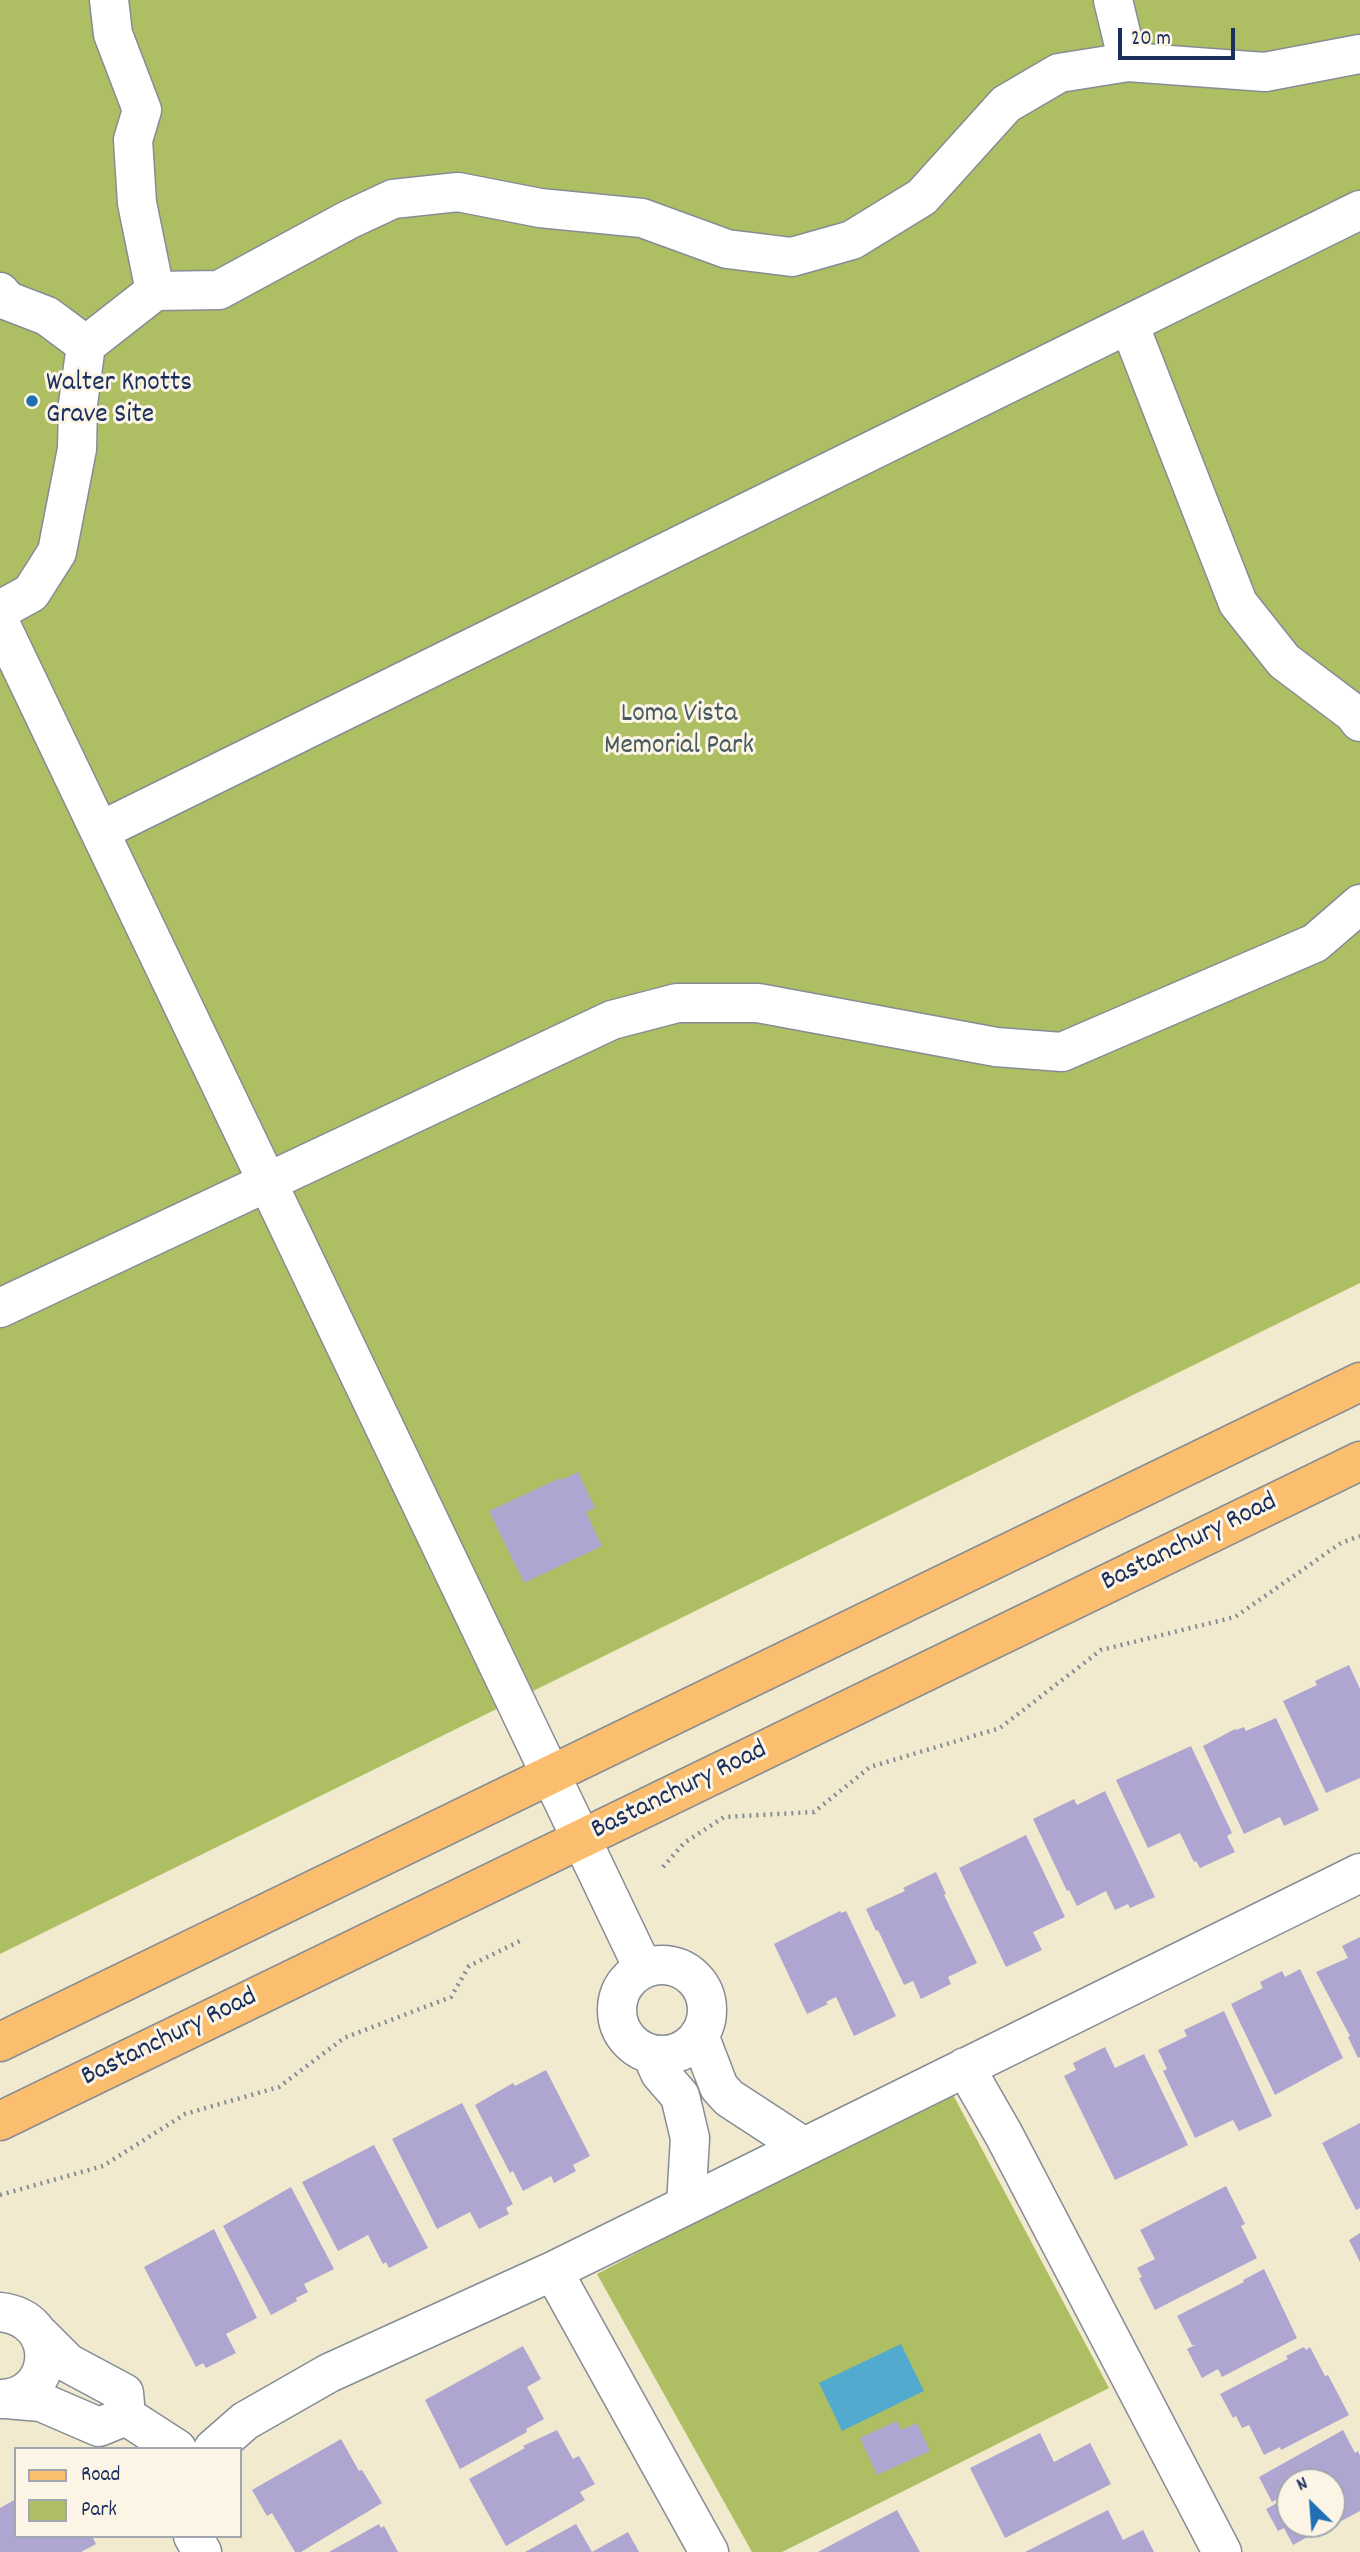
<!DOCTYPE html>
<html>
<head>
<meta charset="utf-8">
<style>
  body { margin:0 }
  #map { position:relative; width:1360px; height:2552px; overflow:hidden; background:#f1eacf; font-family:Dekko,sans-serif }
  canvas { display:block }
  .legend { position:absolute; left:14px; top:2447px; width:228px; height:91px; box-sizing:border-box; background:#fcf5e5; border:2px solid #a2a6af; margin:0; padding:9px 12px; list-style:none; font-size:21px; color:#1b2f5e }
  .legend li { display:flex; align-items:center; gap:14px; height:35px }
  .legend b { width:35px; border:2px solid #a2a6af }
  .north { position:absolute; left:1276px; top:2468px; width:70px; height:70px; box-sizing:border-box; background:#fcf5e5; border:2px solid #a2a6af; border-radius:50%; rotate:335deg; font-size:19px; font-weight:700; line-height:28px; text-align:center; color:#1b2f5e }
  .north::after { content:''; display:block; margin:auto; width:24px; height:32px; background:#1f6fb2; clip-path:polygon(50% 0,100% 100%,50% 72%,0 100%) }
  .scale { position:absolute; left:1118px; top:28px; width:117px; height:32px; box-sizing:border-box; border:4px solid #1b2f5e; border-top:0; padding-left:9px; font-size:21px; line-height:24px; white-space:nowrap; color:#1b2f5e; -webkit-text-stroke:5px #fcf5e5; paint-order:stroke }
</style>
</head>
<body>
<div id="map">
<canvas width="1360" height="2552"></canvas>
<ul class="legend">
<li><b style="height:9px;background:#fbbd6e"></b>Road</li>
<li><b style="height:19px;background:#adbf62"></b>Park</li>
</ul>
<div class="north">N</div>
<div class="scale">20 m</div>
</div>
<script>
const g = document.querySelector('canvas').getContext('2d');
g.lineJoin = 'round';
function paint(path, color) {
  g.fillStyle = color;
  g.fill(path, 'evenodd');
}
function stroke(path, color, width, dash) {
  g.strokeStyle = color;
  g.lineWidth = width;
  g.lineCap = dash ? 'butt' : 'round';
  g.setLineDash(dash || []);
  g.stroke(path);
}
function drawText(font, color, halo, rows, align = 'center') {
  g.font = font + ' Dekko,sans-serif';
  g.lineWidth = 6;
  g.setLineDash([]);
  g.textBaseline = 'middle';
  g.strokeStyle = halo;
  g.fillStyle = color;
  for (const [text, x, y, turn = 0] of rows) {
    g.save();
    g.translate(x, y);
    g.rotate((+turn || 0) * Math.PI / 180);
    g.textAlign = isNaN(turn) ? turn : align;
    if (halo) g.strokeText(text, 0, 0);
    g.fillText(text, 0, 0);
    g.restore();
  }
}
const green = new Path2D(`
  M0 0H1360V1283L0 1954Z
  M951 2091 1109 2388 782 2552H752L597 2274 802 2166Z`);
const water = new Path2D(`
  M901 2344 924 2391 842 2431 819 2383Z`);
const building = new Path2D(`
  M578 1472 595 1508 586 1512 602 1546 524 1583 489 1511 560 1478 561 1480Z
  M1349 1665 1360 1689V1778L1326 1793 1283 1701 1317 1685 1315 1681Z
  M1276 1718 1319 1810 1284 1826 1280 1817 1244 1834 1203 1746 1235 1729 1236 1730 1244 1727 1246 1731Z
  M1191 1746 1232 1833 1227 1836 1235 1852 1200 1868 1196 1861 1194 1862 1180 1833 1148 1848 1116 1780Z
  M1105 1791 1155 1897 1130 1908 1128 1904 1115 1910 1106 1891 1077 1906 1069 1890 1067 1891 1033 1819 1074 1799 1077 1805Z
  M1026 1835 1065 1917 1033 1932 1042 1950 1006 1967 959 1868Z
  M936 1872 946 1894 944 1895 977 1963 948 1977 951 1984 921 1999 913 1981 904 1985 878 1930 876 1931 866 1909 905 1891 903 1888Z
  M840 1911 841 1913 846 1911 896 2016 854 2036 836 1997 826 2002 828 2004 807 2014 774 1944Z
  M1360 1937V2057L1358 2058 1348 2037 1350 2036 1316 1972 1348 1958 1342 1946Z
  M1300 1969 1343 2058 1275 2095 1231 2004 1263 1988 1260 1982 1282 1971 1285 1977Z
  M1224 2011 1272 2116 1239 2131 1233 2120 1195 2138 1163 2071 1167 2069 1158 2050 1187 2036 1184 2030Z
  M1105 2047 1115 2068 1144 2054 1188 2145 1115 2180 1064 2076 1076 2070 1073 2063Z
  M546 2070 590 2156 573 2165 576 2171 554 2183 551 2176 523 2191 513 2171 510 2173 475 2105 513 2083 515 2086Z
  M462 2103 513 2204 506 2208 509 2214 479 2229 470 2212 437 2229 392 2139Z
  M1360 2123V2208L1356 2210 1322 2143Z
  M374 2145 428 2248 389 2268 386 2262 383 2264 368 2235 338 2251 302 2182Z
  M1226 2186 1245 2224 1241 2226 1257 2258 1155 2310 1139 2278 1142 2277 1137 2268 1155 2259 1140 2230Z
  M291 2187 334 2269 304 2284 308 2292 296 2298 297 2301 271 2315 223 2226Z
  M214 2229 257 2318 226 2334 236 2353 206 2368 203 2363 196 2367 144 2267Z
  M1360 2233V2262L1349 2240Z
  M1264 2269 1297 2338 1222 2377 1218 2369 1202 2378 1187 2349 1195 2345H1192L1177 2316 1244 2282 1243 2280Z
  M523 2346 541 2379 527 2387 544 2419 526 2429 527 2432 460 2469 425 2400Z
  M1304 2347 1306 2350 1310 2347 1325 2376 1328 2375 1349 2415 1281 2450 1280 2447 1264 2455 1249 2425 1242 2428 1236 2416 1233 2418 1220 2394 1288 2359 1286 2356Z
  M897 2421 901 2430 917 2423 930 2451 877 2475 860 2438Z
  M557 2430 573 2459 579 2456 595 2484 580 2492 585 2500 506 2546 469 2479 525 2448 523 2446Z
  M1343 2430 1355 2453 1358 2451 1360 2456V2511L1332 2526V2482H1290V2492L1272 2502 1259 2477Z
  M1040 2433 1054 2462 1090 2443 1111 2484 1005 2538 970 2468Z
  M341 2439 359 2471 362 2470 382 2503 301 2552H295L272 2513 267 2516 252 2490Z
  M1290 2496V2524H1331L1293 2545 1284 2528 1278 2531 1266 2509Z
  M16 2499V2536H92L96 2544 81 2552H0V2508Z
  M897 2510 920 2552H818Z
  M1108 2510 1123 2540 1143 2530 1154 2552H1025Z
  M379 2524 381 2528 384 2526 398 2552H329Z
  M576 2524 592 2552H525Z
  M628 2532 639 2552H592Z`);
const path = new Path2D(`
  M663 1867 684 1843 724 1817 814 1812 870 1767 1000 1728 1101 1650 1235 1617 1341 1543 1360 1536
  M0 2195 103 2166 185 2114 279 2087 344 2038 451 1997 469 1966 522 1940`);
const minor = new Path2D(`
  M109 0 113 34 142 110 133 140 137 203 155 291 219 290 348 220 393 199 458 192 540 208 642 218 727 249 792 257 852 240 922 197 1006 104 1059 73 1128 62 1265 72 1360 54
  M1113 0 1128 62
  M0 292 8 301 47 316 86 345 78 404 77 449 57 552 31 593 0 610
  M1129 324 1238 603 1284 661 1353 713 1360 722
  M86 345 155 291
  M0 623 643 1968
  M100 831 1360 210
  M0 1308 612 1020 677 1003H758L996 1047 1062 1052 1315 943 1360 904
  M617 2010a45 45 0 1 1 90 0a45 45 0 1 1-90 0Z
  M699 2035 719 2087 729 2098 804 2147
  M652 2055 660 2073 680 2096 690 2138 686 2205
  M965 2067 1004 2135 1222 2552
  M553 2271 709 2552
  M0 2312C63 2319 55 2399 0 2399
  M40 2335 68 2363 124 2393 126 2416
  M6 2399 41 2402 99 2427 126 2416
  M126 2416 177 2449
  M213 2449 245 2421 329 2373 553 2271 1360 1873
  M193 2536 202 2552`);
const major = new Path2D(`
  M0 2042 1360 1382
  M0 2121 1360 1461`);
const markers = [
  [32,401,7,"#1f6fb2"]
];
const poiNames = [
  ["Walter Knotts",46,385],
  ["Grave Site",46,417]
];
const parkNames = [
  ["Loma Vista",679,716],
  ["Memorial Park",679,748]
];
const streetNames = [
  ["Bastanchury Road",1190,1544,-26],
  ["Bastanchury Road",680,1792,-26],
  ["Bastanchury Road",170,2039,-26]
];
paint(green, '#adbf62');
paint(water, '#52abcf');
paint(building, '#aea6d1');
stroke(minor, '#868c96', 41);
stroke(major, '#868c96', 41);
stroke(path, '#868c96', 4.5, [2, 5]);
stroke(minor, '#fff', 38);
stroke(major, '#fbbd6e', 38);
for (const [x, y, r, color] of markers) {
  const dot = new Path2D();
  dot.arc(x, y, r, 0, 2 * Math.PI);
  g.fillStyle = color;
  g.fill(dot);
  stroke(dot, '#fcf5e5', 2.5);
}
drawText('28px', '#1b2f5e', '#fcf5e5', poiNames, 'left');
drawText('28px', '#475a5f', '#fcf5e5', parkNames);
drawText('28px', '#1b2f5e', '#fcf5e5', streetNames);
</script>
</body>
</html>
